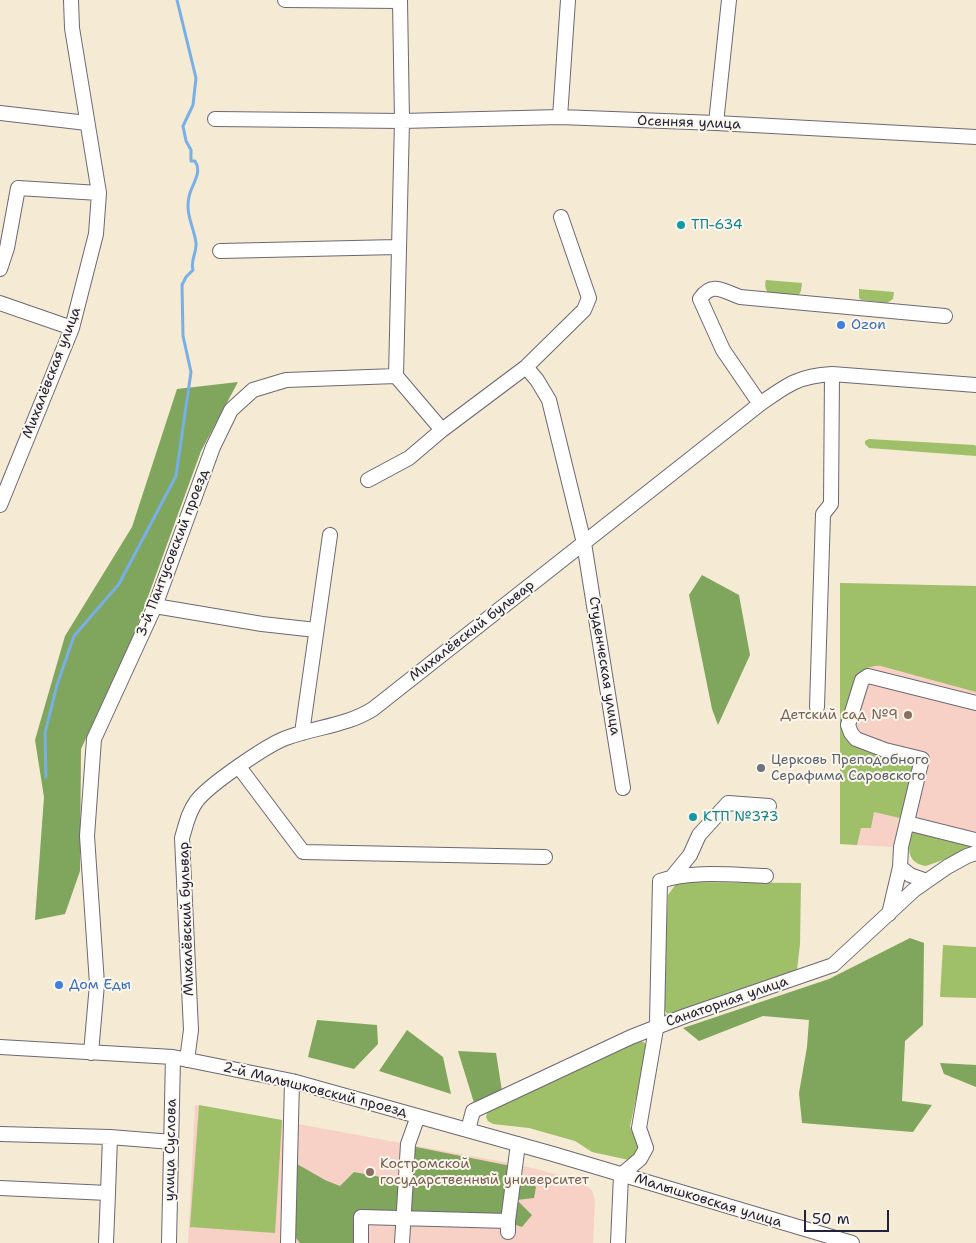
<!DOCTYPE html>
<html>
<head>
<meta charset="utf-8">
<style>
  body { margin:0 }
  #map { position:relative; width:976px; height:1243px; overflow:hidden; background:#f5ead4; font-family:"Shantell Sans",sans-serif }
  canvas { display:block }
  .scale { position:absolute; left:804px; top:1210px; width:85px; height:22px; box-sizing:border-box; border:2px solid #22223b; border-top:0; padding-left:6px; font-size:15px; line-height:18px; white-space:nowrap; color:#22223b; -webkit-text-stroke:4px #fbf7ec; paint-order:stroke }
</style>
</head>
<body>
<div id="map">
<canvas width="976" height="1243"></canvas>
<div class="scale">50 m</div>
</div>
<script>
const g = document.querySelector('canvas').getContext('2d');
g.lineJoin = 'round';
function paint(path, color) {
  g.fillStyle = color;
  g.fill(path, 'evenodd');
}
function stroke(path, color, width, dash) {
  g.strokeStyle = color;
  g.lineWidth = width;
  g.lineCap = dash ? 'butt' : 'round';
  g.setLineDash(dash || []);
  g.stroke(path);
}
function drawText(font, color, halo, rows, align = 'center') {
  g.font = font + ' "Shantell Sans",sans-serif';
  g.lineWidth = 4;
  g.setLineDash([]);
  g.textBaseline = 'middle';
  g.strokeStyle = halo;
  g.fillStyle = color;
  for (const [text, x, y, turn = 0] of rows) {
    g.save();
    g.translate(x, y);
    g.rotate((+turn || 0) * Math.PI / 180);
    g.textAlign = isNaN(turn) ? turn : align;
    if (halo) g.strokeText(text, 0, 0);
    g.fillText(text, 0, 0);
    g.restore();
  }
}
const built = new Path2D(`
  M840 583 976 586V845L891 847 840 844Z
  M195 1105 520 1165 579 1180 592 1190 595 1200 593 1243H188Z`);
const green = new Path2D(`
  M766 280 802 283 801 291 798 296H771C766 291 764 287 766 280Z
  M859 289 894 292 893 299 887 303 862 300 859 298Z
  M869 439 974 445 976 446V456L869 448 865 444V441Z
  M840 583 976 586V692L881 666C872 665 863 669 858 676L846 728 918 761 904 819 874 812 871 828H861L857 845 840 844Z
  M916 827 971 842V850L926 866C904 863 907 842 916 827Z
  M683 882 801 883 800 944 797 970 795 972 672 1015H668L662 1005 668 895 676 884Z
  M943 945 976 947V998L940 997Z
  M639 1040 645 1043 646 1051 631 1122 630 1126 638 1146 635 1154 629 1160 592 1152 575 1141 529 1128 493 1124 488 1121 486 1117 488 1110Z
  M199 1105 282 1120 275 1233 190 1227Z`);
const forest = new Path2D(`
  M238 382 201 451 134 635 81 749 80 871 65 914 35 920 44 797 35 740 65 636 132 527 177 389Z
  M702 575 739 595 750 655 718 725 712 709 689 595Z
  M910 938 924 943 923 1025 905 1041 902 1101 932 1105 913 1132 802 1123 799 1093 807 1047 809 1020 763 1016 699 1041 683 1028 829 979Z
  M317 1020 377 1025 378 1044 354 1069 308 1057Z
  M407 1030 443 1057 451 1094 379 1071Z
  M458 1051 496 1053 502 1091 475 1106Z
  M940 1063 976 1065V1087L944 1074Z
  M411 1146 511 1166 536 1187 534 1198 517 1200 532 1215 522 1227 513 1224 361 1215 358 1243H300L295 1237 297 1164 325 1180 340 1186 354 1172 402 1181 410 1176 420 1163 408 1151Z`);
const stream = new Path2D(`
  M46 777 45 733 57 685 74 636 119 584 176 476 191 372 183 336 182 285 186 277 193 270C190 260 197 253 196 243 194 227 185 214 189 197 191 185 203 173 195 161H191V150L186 141 183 126 193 105 196 78 177 0`);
const minor = new Path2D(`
  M285 0 400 1
  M0 113 87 123
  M560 117 568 0
  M215 119 402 121 560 117 716 123 976 137
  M716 123 729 0
  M220 251 397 247
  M0 269 7 248 18 188 99 193
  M0 303 72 328
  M526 367 537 380 549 400 584 543 623 788
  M396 376 442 430
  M760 404 723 350 700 299C712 281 723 291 740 297L945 316
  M368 480 409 458 442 430 526 367 584 310 589 298 561 217
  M0 505 72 328 96 234 99 193 72 28 71 0
  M155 606 262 624 316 630
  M817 707 823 514 831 504 832 374
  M302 733 330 535
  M239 767 303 852 545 857
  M907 823 975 840
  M672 877 690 855 699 835 728 803 769 806
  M927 881 910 875 900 867 901 847 922 759 885 750 856 739 851 733 848 725 862 680 868 676 976 703
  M889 914 900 867
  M0 1047 173 1057 292 1081 553 1154 852 1243
  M91 1053 97 984 87 836 94 739 155 606 213 447 231 410 253 390 286 380 396 376 402 121 400 0
  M187 1060 191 1030 182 838C186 825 188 813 196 802 207 786 267 745 286 738 315 727 346 726 373 709L760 404C787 385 798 376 832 374L976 385
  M468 1130 473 1111 631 1037 685 1016 833 965 914 890 947 867 967 856 976 853
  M0 1134 110 1137 172 1142
  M621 1175 640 1159 646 1148 639 1128 657 1023 660 881C693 870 732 875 766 876
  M0 1188 108 1193 106 1243
  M108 1193 110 1137
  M508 1221 518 1144
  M169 1243 173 1057
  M288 1243 292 1081
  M361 1243V1217L508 1221V1232
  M402 1243 408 1144 418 1116
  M618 1243 621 1175`);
const markers = [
  [681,225,5,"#0f9aa8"],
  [841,325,5,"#3f7fe0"],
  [908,715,5,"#8d6e63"],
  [761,768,5,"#6b7280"],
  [693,817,5,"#0f9aa8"],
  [59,985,5,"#3f7fe0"],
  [370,1172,5,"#8d6e63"]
];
const streetNames = [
  ["Осенняя улица",689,123,2],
  ["Михалёвская улица",52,373,-69],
  ["3-й Пантусовский проезд",173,553,-69],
  ["Михалёвский бульвар",472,631,-38],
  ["Студенческая улица",604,666,81],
  ["Михалёвский бульвар",187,919,-92],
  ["Санаторная улица",727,1002,-19],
  ["2-й Малышковский проезд",315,1090,14],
  ["улица Суслова",171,1150,-89],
  ["Малышковская улица",708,1201,17]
];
const cultureNames = [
  ["ТП-634",691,225],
  ["КТП №373",703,817]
];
const shopNames = [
  ["Ozon",851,325],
  ["Дом Еды",69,985]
];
const educationNames = [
  ["Детский сад №9",898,715],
  ["Костромской",380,1164,"left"],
  ["государственный университет",380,1180,"left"]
];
const worshipNames = [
  ["Церковь Преподобного",771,760],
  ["Серафима Саровского",771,776]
];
paint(built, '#f7d1c6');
paint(green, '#9fbf68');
paint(forest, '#7fa65c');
stroke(stream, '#78afe6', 3);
stroke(minor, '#6c6871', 16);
stroke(minor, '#fff', 14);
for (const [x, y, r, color] of markers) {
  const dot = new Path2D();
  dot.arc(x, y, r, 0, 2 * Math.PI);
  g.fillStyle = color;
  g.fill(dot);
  stroke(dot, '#fbf7ec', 2);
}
drawText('14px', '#22223b', '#fbf7ec', streetNames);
drawText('14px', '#0d838f', '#fbf7ec', cultureNames, 'left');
drawText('14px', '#366cbe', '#fbf7ec', shopNames, 'left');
drawText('14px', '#785e54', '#fbf7ec', educationNames, 'right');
drawText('14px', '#5b616d', '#fbf7ec', worshipNames, 'left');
</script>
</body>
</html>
